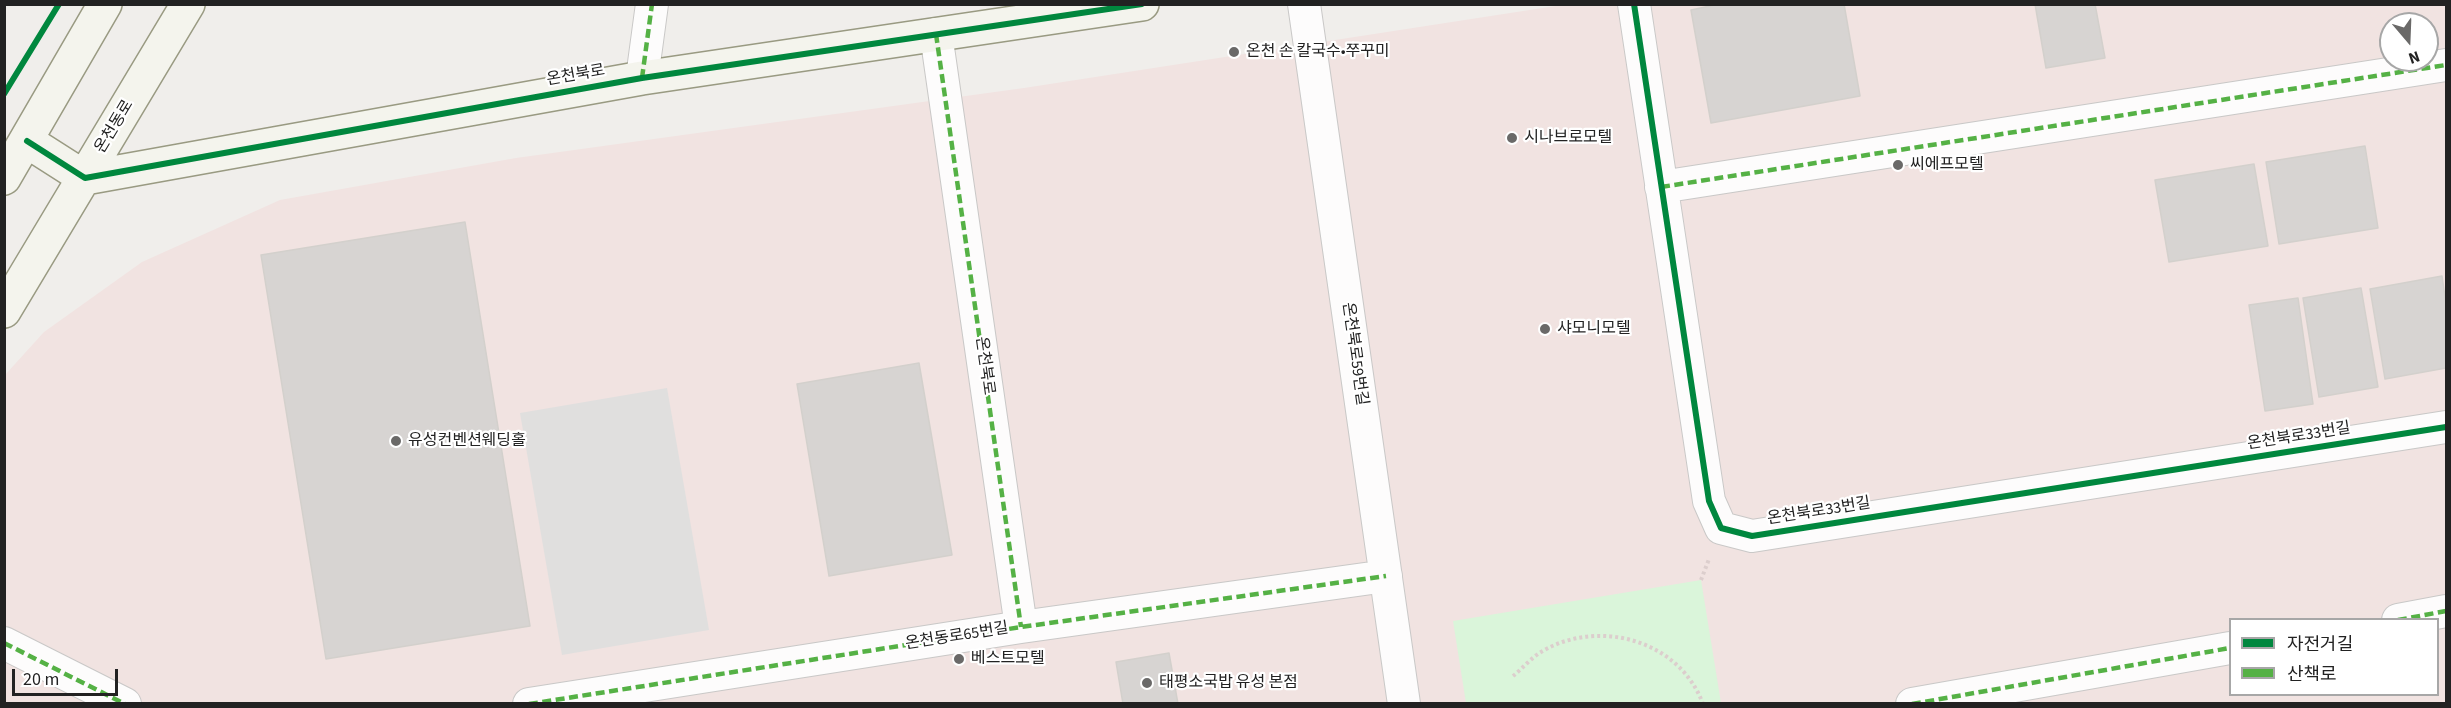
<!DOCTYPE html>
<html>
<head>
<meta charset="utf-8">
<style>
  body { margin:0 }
  #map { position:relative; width:2451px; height:708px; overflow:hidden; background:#f0eeeb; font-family:"Source Sans 3","Noto Sans KR",sans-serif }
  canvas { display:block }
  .frame { position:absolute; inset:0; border:6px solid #222; pointer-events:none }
  .legend { position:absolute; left:2229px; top:618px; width:210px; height:78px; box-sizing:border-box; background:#fff; border:2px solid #a7a7a7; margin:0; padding:8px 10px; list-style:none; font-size:18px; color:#222 }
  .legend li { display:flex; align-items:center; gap:12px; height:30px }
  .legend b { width:30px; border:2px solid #a7a7a7 }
  .north { position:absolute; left:2379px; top:12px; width:60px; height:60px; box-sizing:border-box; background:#fff; border:2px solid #a7a7a7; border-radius:50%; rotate:161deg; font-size:16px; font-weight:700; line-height:24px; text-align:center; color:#222 }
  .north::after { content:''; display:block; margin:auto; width:21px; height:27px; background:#6a6968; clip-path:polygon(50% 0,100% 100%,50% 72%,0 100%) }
  .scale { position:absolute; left:12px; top:669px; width:106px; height:27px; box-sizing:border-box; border:3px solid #222; border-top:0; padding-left:8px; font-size:18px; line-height:21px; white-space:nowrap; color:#222; -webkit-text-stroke:4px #fff; paint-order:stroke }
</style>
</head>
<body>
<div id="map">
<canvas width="2451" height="708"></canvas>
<div class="frame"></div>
<ul class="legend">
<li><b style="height:8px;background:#00873e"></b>자전거길</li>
<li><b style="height:8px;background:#55b145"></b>산책로</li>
</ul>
<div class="north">N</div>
<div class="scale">20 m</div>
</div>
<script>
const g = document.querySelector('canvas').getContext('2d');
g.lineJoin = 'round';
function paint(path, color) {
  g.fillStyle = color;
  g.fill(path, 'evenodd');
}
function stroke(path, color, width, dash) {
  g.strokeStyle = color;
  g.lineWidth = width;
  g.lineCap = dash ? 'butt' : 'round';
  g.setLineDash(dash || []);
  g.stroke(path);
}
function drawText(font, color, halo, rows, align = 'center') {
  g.font = font + ' "Source Sans 3","Noto Sans KR",sans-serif';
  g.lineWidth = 4.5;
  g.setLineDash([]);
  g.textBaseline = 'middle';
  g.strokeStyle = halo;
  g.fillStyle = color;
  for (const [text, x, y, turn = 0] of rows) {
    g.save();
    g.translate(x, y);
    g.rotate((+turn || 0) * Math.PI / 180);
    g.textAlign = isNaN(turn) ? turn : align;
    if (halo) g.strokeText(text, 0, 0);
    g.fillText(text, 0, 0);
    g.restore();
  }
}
const commercial = new Path2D(`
  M1562 5H2446V703L5 704V375L44 332 142 262 280 200 516 158 1024 88ZM2391 24H2427V60H2391ZM2230 620H2438V694H2230Z`);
const park = new Path2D(`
  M1701 580 1721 703H1466L1453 621Z`);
const parking = new Path2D(`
  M667 388 709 630 562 655 520 413Z`);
const building = new Path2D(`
  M1719 4H1844L1860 96 1711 123 1691 10Z
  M2035 4H2095L2105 58 2046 68Z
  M2365 146 2378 228 2279 244 2266 162Z
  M2254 164 2268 246 2169 262 2155 180Z
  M465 222 530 626 326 659 261 255Z
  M2442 276 2446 304V368L2385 379 2370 289Z
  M2361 288 2378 387 2319 397 2303 298Z
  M2298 298 2313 404 2265 411 2249 305Z
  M919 363 952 555 829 576 797 384Z
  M1169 653 1178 704H1123L1116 662Z`);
const path = new Path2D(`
  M1701 580 1709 559
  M1513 676C1522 669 1531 658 1541 652 1597 618 1679 639 1703 704`);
const street = new Path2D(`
  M1304 4 1404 704
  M1634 4 1709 501 1721 528 1752 536 2446 427
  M936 34 1021 627
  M642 78 652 4
  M1661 187 2446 65
  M2398 620 2446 611
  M4 643 125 704
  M529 704 1021 627 1386 576
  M1912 704 2230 648`);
const secondary = new Path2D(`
  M27 141 85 178 642 78 1142 4
  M4 178 105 4
  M4 311 188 4`);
const quiet = new Path2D(`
  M936 34 1021 627
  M642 78 652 4
  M1661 187 2446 65
  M2398 620 2446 611
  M4 643 125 704
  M529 704 1021 627 1386 576
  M1912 704 2230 648`);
const cycleway = new Path2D(`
  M1634 4 1709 501 1721 528 1752 536 2446 427
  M4 94 59 4
  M27 141 85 178 642 78 1142 4`);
const markers = [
  [1234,52,6,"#6a6968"],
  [1512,138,6,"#6a6968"],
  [1898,165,6,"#6a6968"],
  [1545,329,6,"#6a6968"],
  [396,441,6,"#6a6968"],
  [959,659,6,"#6a6968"],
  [1147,683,6,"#6a6968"]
];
const poiNames = [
  ["온천 손 칼국수•쭈꾸미",1246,52],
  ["시나브로모텔",1524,138],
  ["씨에프모텔",1910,165],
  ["샤모니모텔",1557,329],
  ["유성컨벤션웨딩홀",408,441],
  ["베스트모텔",971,659],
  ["태평소국밥 유성 본점",1159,683]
];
const streetNames = [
  ["온천북로",576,76,-10],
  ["온천동로",115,127,-59],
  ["온천북로59번길",1354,354,82],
  ["온천북로",984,366,82],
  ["온천북로33번길",2299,437,-9],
  ["온천북로33번길",1819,512,-9],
  ["온천동로65번길",957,637,-9]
];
paint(commercial, '#f1e3e1');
paint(park, '#daf5da');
paint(parking, '#e0dfde');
paint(building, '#d7d4d2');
stroke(building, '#d3d0cc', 1.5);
stroke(street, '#c9c8c7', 34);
stroke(secondary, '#999a82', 36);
stroke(path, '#dccecd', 4, [3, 3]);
stroke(street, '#fdfcfc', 32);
stroke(secondary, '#f4f4ed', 33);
stroke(quiet, '#55b145', 4.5, [9, 4.5]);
stroke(cycleway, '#00873e', 6);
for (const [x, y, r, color] of markers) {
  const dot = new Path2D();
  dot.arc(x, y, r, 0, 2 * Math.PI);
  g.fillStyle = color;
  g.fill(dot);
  stroke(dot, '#fff', 2);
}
drawText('16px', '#222', '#fff', poiNames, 'left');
drawText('16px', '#222', '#fff', streetNames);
</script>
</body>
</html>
